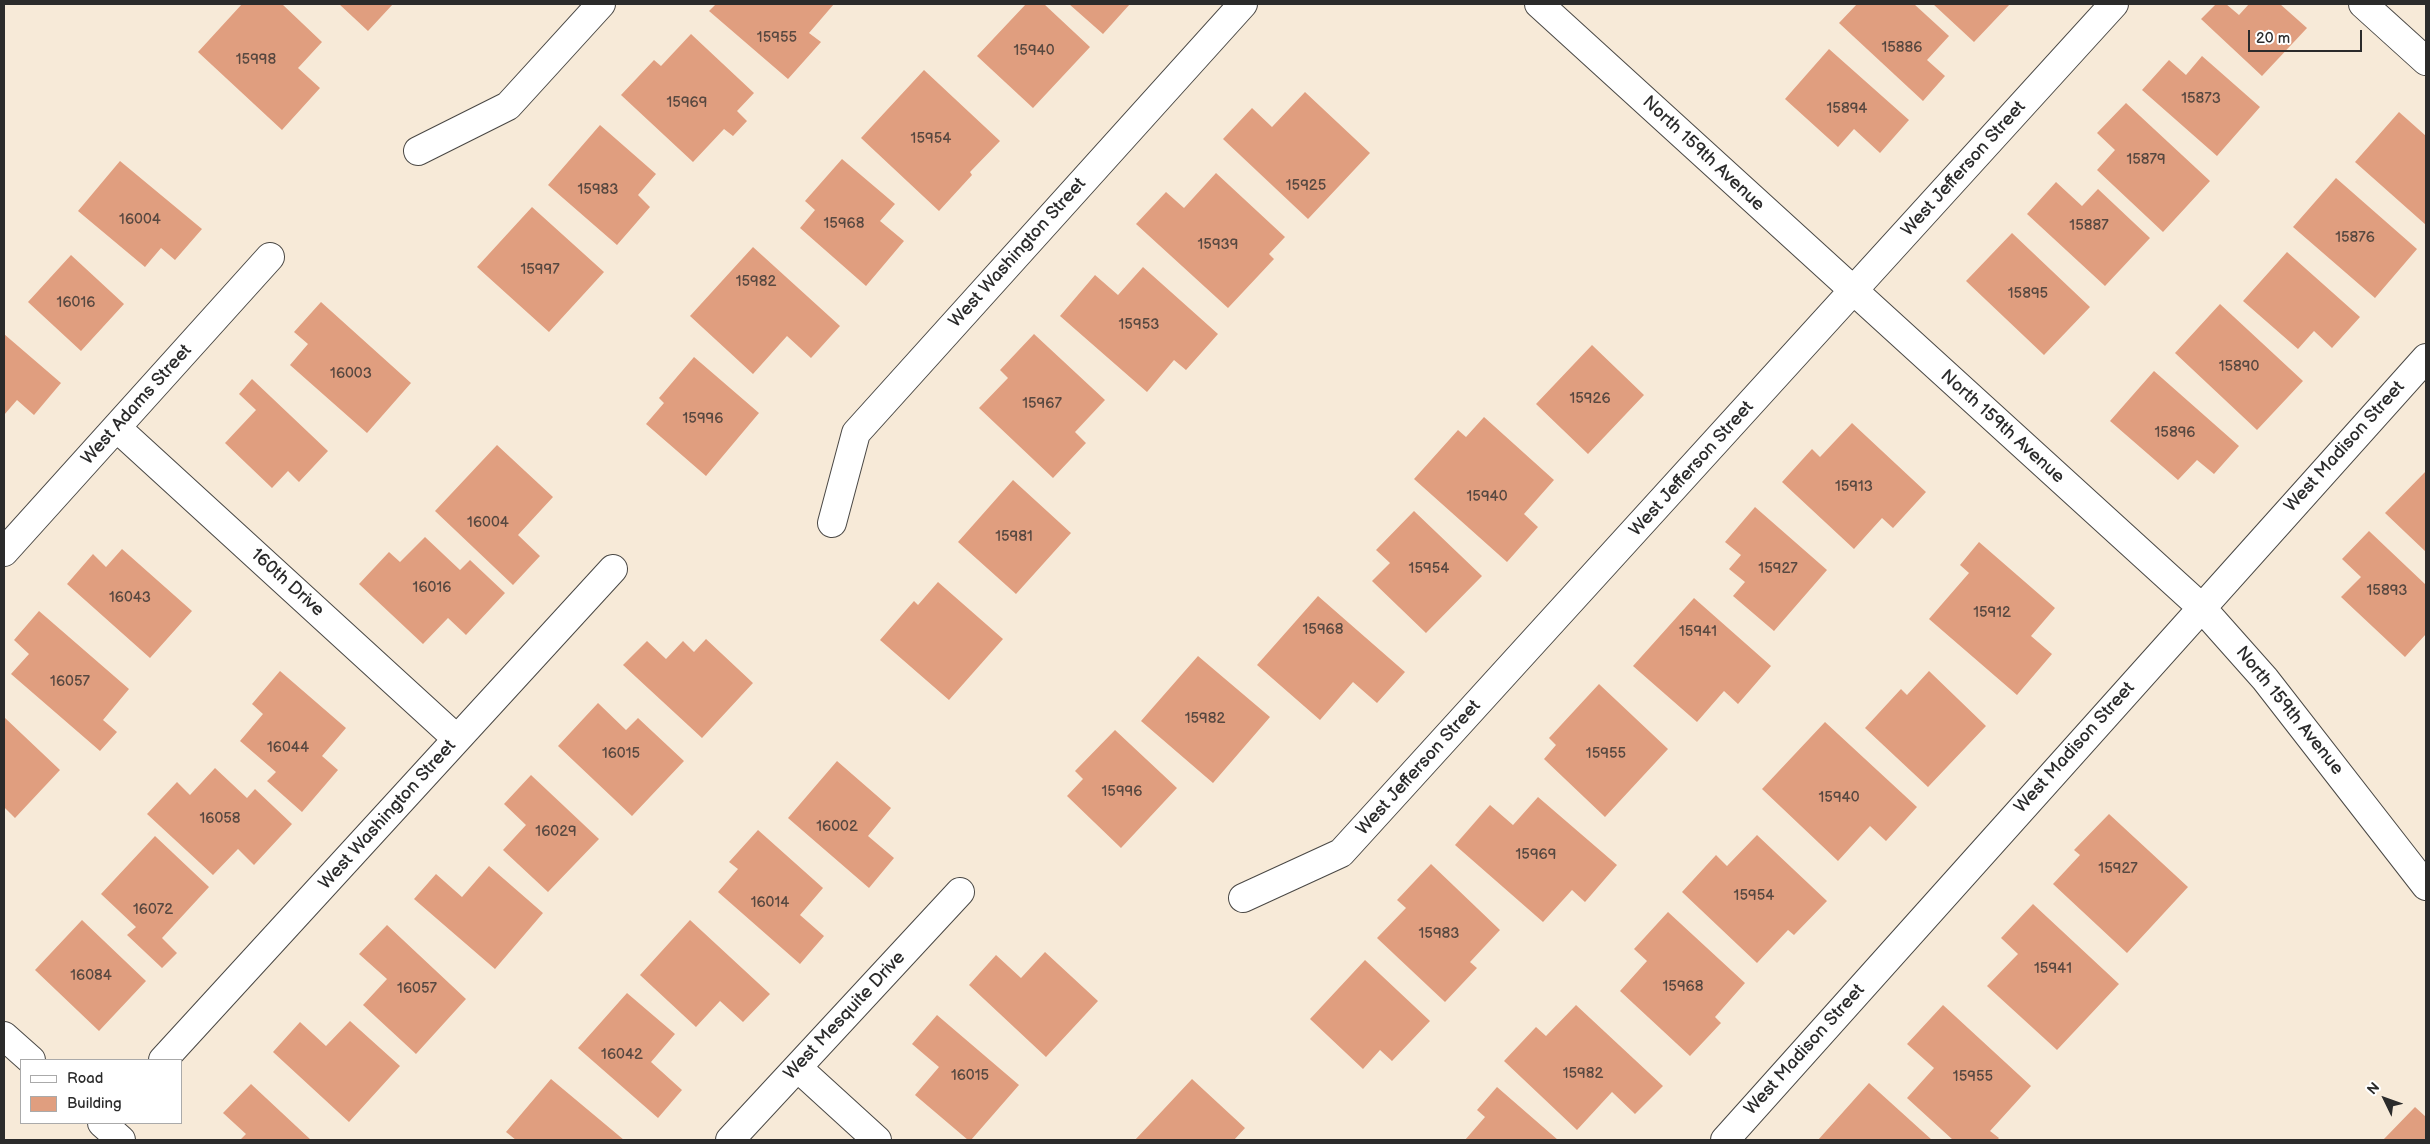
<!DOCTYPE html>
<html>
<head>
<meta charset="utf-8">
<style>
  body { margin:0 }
  #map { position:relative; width:2430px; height:1144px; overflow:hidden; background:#f7ead8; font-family:"Balsamiq Sans",sans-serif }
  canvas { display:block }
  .frame { position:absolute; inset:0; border:5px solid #2b2b2b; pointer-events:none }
  .legend { position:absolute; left:20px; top:1059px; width:162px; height:65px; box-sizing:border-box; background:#fff; border:1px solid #aaa; margin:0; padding:6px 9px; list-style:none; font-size:15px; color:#2b2b2b }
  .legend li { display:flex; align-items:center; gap:10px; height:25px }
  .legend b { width:25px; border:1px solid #aaa }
  .north { position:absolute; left:2360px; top:1074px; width:50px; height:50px; -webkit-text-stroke:4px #fff; paint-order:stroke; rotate:312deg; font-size:14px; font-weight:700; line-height:20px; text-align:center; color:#2b2b2b }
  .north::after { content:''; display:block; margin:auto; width:18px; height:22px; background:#2b2b2b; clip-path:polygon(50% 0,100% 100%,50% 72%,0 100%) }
  .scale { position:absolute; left:2248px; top:30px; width:114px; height:22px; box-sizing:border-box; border:2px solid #2b2b2b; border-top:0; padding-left:6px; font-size:15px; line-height:18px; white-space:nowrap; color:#2b2b2b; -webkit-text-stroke:4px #fff; paint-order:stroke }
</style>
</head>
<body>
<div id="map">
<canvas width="2430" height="1144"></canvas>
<div class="frame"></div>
<ul class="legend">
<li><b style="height:6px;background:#fff"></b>Road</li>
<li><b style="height:14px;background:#e09e7f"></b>Building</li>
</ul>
<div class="north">N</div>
<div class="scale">20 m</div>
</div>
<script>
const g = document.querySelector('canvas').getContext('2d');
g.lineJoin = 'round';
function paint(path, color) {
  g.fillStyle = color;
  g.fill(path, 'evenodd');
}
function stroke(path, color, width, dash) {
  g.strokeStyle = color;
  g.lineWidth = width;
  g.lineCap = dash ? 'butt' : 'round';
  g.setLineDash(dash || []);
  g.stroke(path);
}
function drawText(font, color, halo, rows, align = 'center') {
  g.font = font + ' "Balsamiq Sans",sans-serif';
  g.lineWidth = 4;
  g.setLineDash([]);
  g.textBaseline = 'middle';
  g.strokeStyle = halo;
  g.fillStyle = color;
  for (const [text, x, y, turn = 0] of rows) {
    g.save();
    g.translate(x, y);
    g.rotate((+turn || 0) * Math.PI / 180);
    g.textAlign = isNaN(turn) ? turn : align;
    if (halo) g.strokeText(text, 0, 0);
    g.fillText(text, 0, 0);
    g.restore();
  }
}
const building = new Path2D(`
  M242 4H282L322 42 298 68 320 88 282 130 198 52Z
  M339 4H393L368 31Z
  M716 4H834L809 33 821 42 788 79 709 11Z
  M1026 4H1044L1090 47 1033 108 977 56Z
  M1069 4H1130L1103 34Z
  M1857 4H1914L1949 36 1927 60 1945 76 1923 101 1839 23Z
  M1933 4H2010L1974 42Z
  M2216 4H2226L2239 15 2249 4H2280L2307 28 2262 76 2201 19Z
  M691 34 754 93 737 111 747 121 733 136 724 129 693 162 621 95 654 60 661 66Z
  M1829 49 1909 120 1880 153 1854 129 1838 147 1785 99Z
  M2202 56 2260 107 2217 156 2142 90 2169 60 2186 75Z
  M924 70 1000 141 970 172 972 175 939 211 861 138Z
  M1305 92 1370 153 1308 219 1223 139 1252 108 1272 127Z
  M2126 103 2210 181 2163 232 2097 170 2115 150 2097 133Z
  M2399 112 2426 136V225L2355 162Z
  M600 125 656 174 638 195 650 207 617 245 548 185Z
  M842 159 895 204 880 221 904 241 866 286 800 228 815 210 805 201Z
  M120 161 202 229 175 260 161 248 145 267 78 211Z
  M1216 173 1285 237 1269 254 1274 259 1228 308 1136 224 1166 192 1184 208Z
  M2336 178 2417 249 2375 298 2293 227Z
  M2056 182 2082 206 2098 189 2150 238 2105 286 2027 214Z
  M532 207 604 272 549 332 477 267Z
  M2012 233 2090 307 2044 355 1966 281Z
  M753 247 840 326 811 358 787 336 753 374 690 316Z
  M2287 252 2360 317 2332 348 2314 331 2298 349 2243 301Z
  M71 255 124 304 81 351 28 302Z
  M1143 267 1218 334 1186 370 1174 360 1147 392 1060 316 1095 275 1118 295Z
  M321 302 411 383 367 433 290 365 308 344 294 332Z
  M2220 304 2303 381 2257 430 2175 353Z
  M4 334 61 383 34 415 17 400 4 415Z
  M1034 334 1105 400 1075 432 1086 443 1053 478 979 408 1008 378 1000 370Z
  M1592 345 1644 395 1588 454 1536 404Z
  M694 357 759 413 706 476 646 424 664 403 659 398Z
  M2154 371 2239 446 2214 474 2197 460 2178 480 2110 421Z
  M252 379 328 451 299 482 288 471 272 488 225 443 256 410 239 394Z
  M1484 417 1554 480 1524 514 1538 527 1507 562 1414 479 1458 430 1466 437Z
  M1852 423 1926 492 1893 528 1882 518 1854 549 1782 482 1812 449 1820 457Z
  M497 445 553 497 518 535 540 556 513 585 435 511Z
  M2426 471V552L2385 513Z
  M1013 480 1071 533 1016 594 958 542Z
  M1755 507 1827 570 1774 631 1733 596 1745 582 1729 569 1741 555 1725 542Z
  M1414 511 1482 576 1426 633 1372 581 1390 563 1376 550Z
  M2369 531 2426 585V634L2405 657 2341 597 2361 577 2342 559Z
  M425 537 460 570 470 560 505 593 466 635 448 618 423 644 359 584 389 552 400 562Z
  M1979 542 2055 608 2031 636 2052 654 2017 695 1929 619 1969 573 1960 565Z
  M122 549 192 611 150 658 67 584 93 554 106 567Z
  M938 582 1003 639 949 700 880 640 914 601 918 605Z
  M1318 596 1405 672 1377 703 1353 682 1320 720 1257 665Z
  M1694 598 1771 666 1738 704 1724 691 1697 722 1633 666Z
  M39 611 129 689 103 720 117 732 100 751 11 674 29 654 14 640Z
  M706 639 753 683 702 738 623 665 647 641 666 659 683 641 694 652Z
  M1198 656 1270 717 1213 783 1141 721Z
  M280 671 346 728 322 756 338 770 302 812 267 781 276 772 240 741 263 714 252 704Z
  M1929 671 1986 726 1928 787 1865 728 1901 689 1907 695Z
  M1599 684 1668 749 1605 817 1544 759 1556 745 1549 738Z
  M598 703 626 730 638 718 684 761 632 816 558 746Z
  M4 717 60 770 15 818 4 807Z
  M1825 722 1917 807 1886 841 1870 826 1838 861 1762 789Z
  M1115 730 1177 788 1121 848 1067 796 1083 779 1075 771Z
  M837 761 891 808 868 836 894 858 869 888 788 818Z
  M215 768 247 798 255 789 292 824 254 865 238 849 213 875 147 814 177 782 190 795Z
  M531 775 599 839 548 892 503 850 526 825 504 804Z
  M1538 797 1617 865 1585 902 1572 890 1543 922 1455 845 1490 805 1513 825Z
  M2109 814 2188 887 2127 953 2053 884 2080 855 2074 850Z
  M758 830 823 888 800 915 824 936 800 964 718 892 738 869 729 862Z
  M1757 835 1827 901 1794 935 1788 930 1757 963 1682 892 1716 855 1727 866Z
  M155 836 209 887 162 938 177 953 162 968 127 935 136 927 101 894Z
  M1431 864 1500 930 1470 962 1477 968 1445 1002 1377 938 1406 908 1397 900Z
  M489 866 543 913 495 969 414 899 436 874 462 897Z
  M2033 904 2119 984 2057 1050 1987 986 2018 954 2001 938Z
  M1668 912 1745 983 1715 1017 1721 1023 1690 1056 1620 991 1647 961 1634 949Z
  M82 920 146 981 99 1031 35 970Z
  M690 920 770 994 743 1022 720 1001 696 1027 640 975Z
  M387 925 466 999 416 1054 363 1005 387 979 359 954Z
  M1045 952 1098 1001 1046 1057 969 985 996 955 1021 978Z
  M1365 960 1430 1021 1392 1061 1380 1050 1363 1069 1310 1019Z
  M627 993 675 1034 651 1062 682 1090 658 1118 578 1048Z
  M1576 1005 1663 1086 1635 1114 1612 1092 1577 1130 1504 1061 1536 1027 1546 1036Z
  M1943 1005 2031 1086 1990 1131 1999 1138 1997 1140H1953L1907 1098 1934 1068 1907 1044Z
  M937 1015 1019 1085 971 1140H968L915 1095 939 1067 912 1044Z
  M350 1021 400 1066 349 1122 273 1052 300 1022 326 1046Z
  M551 1079 624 1140H516L506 1132Z
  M1192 1079 1245 1128 1234 1140H1135Z
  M1869 1083 1932 1140H1818Z
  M251 1084 311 1140H240L246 1134 223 1113Z
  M1497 1087 1558 1140H1465L1485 1117 1477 1110Z
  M2415 1107 2426 1117V1140H2383Z`);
const minor = new Path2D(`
  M1539 4 2201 607 2265 679 2426 886
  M2363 4 2426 61
  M418 151 508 106 601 4
  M117 428 457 739
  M832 523 856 433 1243 4
  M4 552 270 257
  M1243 898 1341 853 2114 4
  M4 1036 31 1060
  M163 1060 613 569
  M798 1068 877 1140
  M102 1123 121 1140
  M730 1140 960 892
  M1725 1140 2426 358`);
const numberNames = [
  ["15955",777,38],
  ["15886",1902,48],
  ["15940",1034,51],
  ["15998",256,60],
  ["15873",2201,99],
  ["15969",687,103],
  ["15894",1847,109],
  ["15954",931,139],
  ["15879",2146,160],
  ["15925",1306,186],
  ["15983",598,190],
  ["16004",140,220],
  ["15968",844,224],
  ["15887",2089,226],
  ["15876",2355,238],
  ["15939",1218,245],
  ["15997",540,270],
  ["15982",756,282],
  ["15895",2028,294],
  ["16016",76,303],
  ["15953",1139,325],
  ["15890",2239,367],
  ["16003",351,374],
  ["15926",1590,399],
  ["15967",1042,404],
  ["15996",703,419],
  ["15896",2175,433],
  ["15913",1854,487],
  ["15940",1487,497],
  ["16004",488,523],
  ["15981",1014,537],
  ["15954",1429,569],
  ["15927",1778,569],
  ["16016",432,588],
  ["15893",2387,591],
  ["16043",130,598],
  ["15912",1992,613],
  ["15968",1323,630],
  ["15941",1698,632],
  ["16057",70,682],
  ["15982",1205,719],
  ["16044",288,748],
  ["16015",621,754],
  ["15955",1606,754],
  ["15996",1122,792],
  ["15940",1839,798],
  ["16058",220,819],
  ["16002",837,827],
  ["16029",556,832],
  ["15969",1536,855],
  ["15927",2118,869],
  ["15954",1754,896],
  ["16014",770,903],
  ["16072",153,910],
  ["15983",1439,934],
  ["15941",2053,969],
  ["16084",91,976],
  ["15968",1683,987],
  ["16057",417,989],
  ["16042",622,1055],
  ["15982",1583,1074],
  ["16015",970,1076],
  ["15955",1973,1077]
];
const streetNames = [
  ["North 159th Avenue",1703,154,43],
  ["West Jefferson Street",1964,169,-48],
  ["West Washington Street",1018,253,-48],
  ["West Adams Street",137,405,-48],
  ["North 159th Avenue",2002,427,42],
  ["West Madison Street",2345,447,-48],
  ["West Jefferson Street",1692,469,-48],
  ["160th Drive",287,583,42],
  ["North 159th Avenue",2289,711,51],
  ["West Madison Street",2075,748,-48],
  ["West Jefferson Street",1419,768,-48],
  ["West Washington Street",388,815,-48],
  ["West Mesquite Drive",845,1016,-47],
  ["West Madison Street",1805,1050,-48]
];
paint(building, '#e09e7f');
stroke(minor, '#4a4845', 30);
stroke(minor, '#fff', 28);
drawText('15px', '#584840', null, numberNames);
drawText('18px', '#2b2b2b', '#fff', streetNames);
</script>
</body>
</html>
